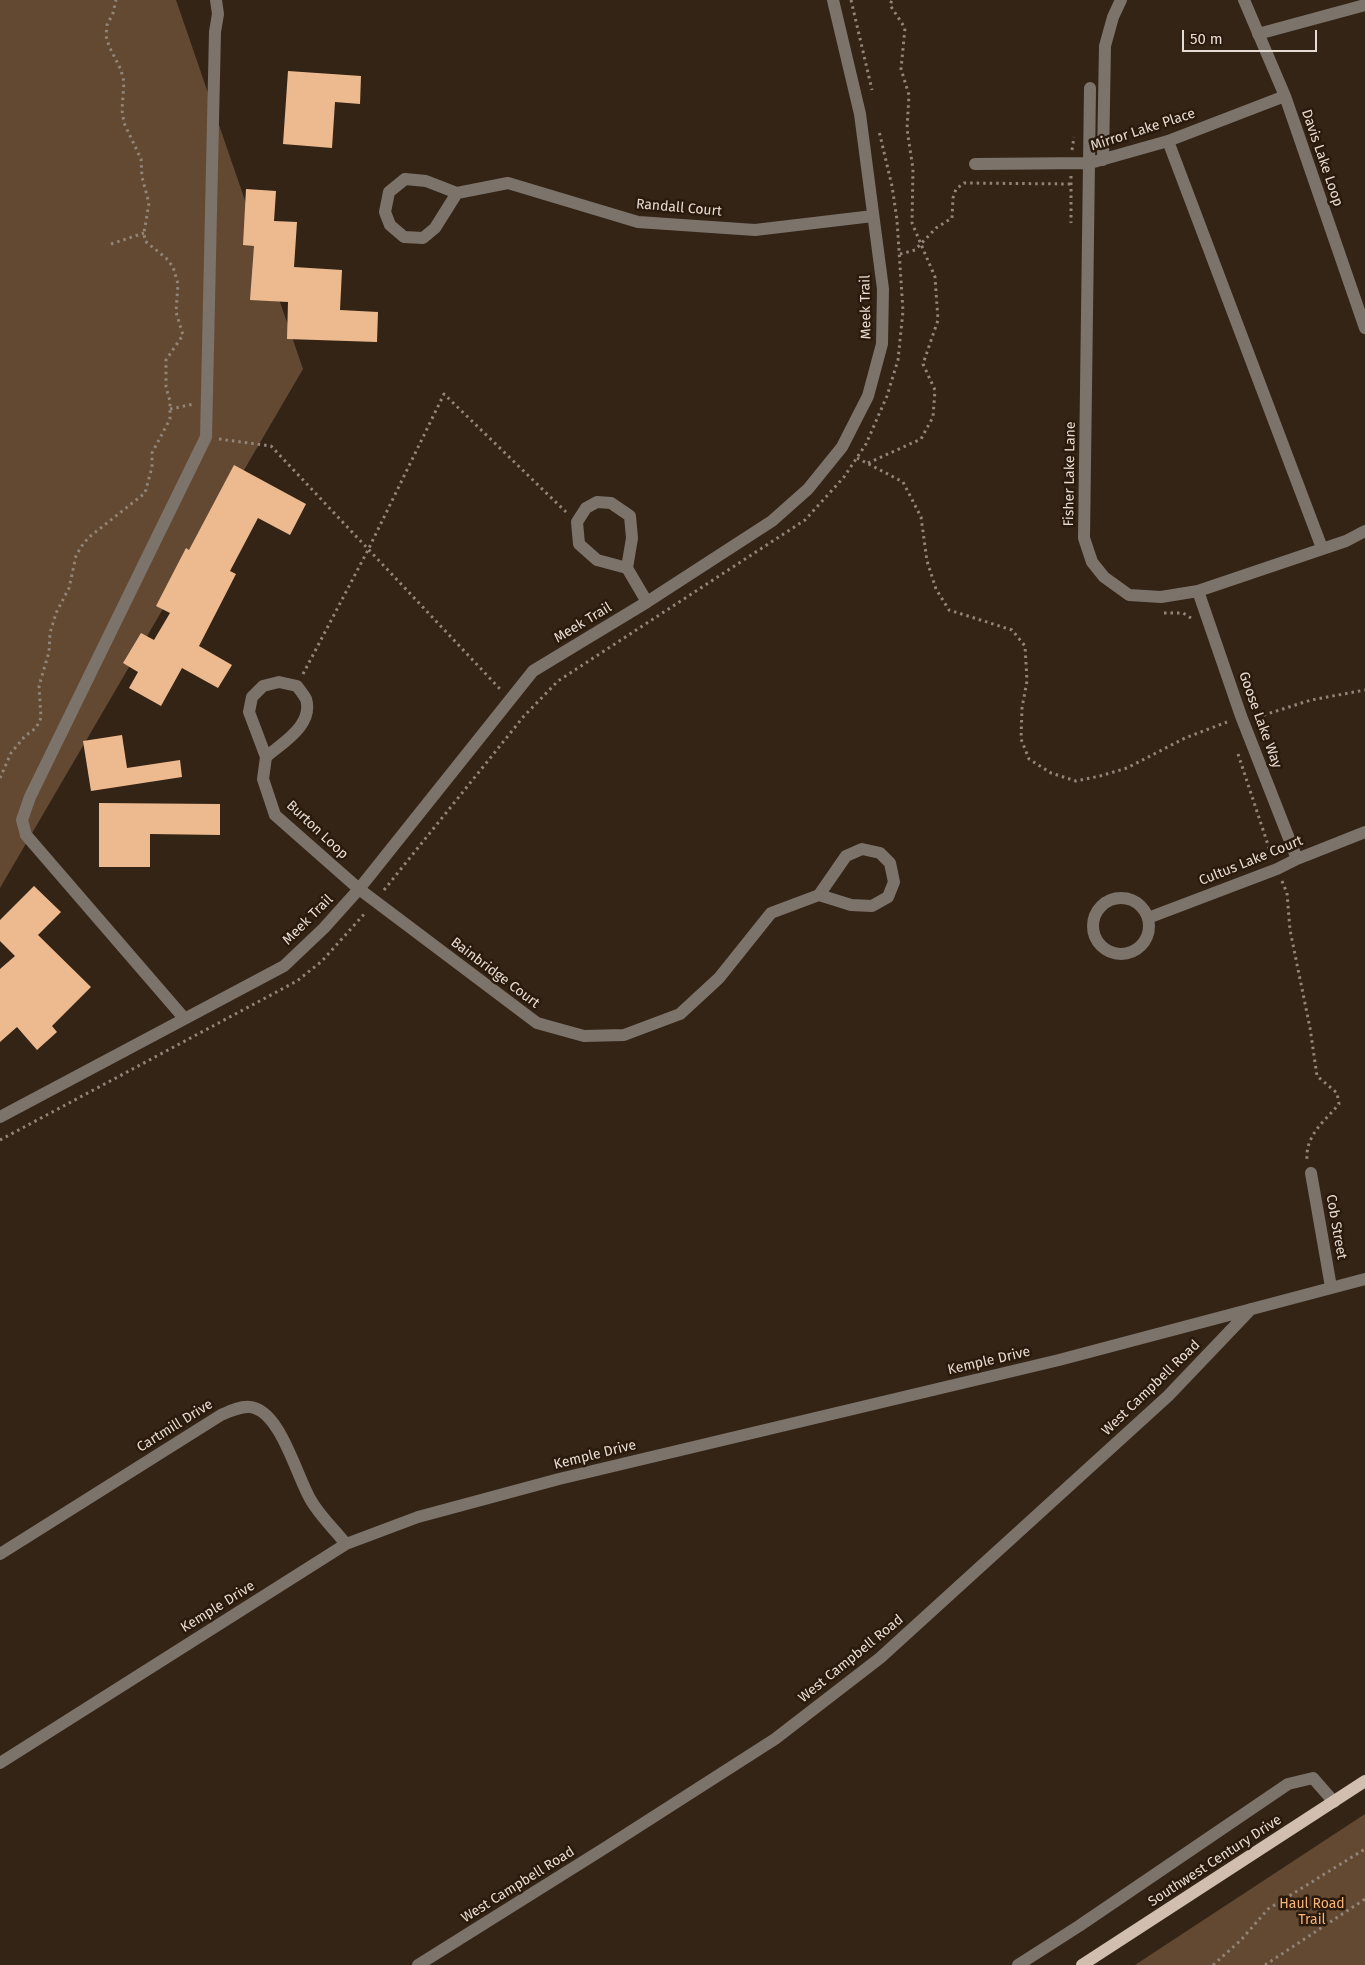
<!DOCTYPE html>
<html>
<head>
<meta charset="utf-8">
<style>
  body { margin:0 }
  #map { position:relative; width:1365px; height:1965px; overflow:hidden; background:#342416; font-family:"Fira Sans",sans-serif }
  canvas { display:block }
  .scale { position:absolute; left:1182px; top:30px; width:135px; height:22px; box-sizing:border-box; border:2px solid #e7dcd3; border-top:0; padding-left:6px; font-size:15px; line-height:18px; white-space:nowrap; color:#e7dcd3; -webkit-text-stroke:4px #2a1a0c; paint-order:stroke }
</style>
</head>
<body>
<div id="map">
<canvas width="1365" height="1965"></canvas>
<div class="scale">50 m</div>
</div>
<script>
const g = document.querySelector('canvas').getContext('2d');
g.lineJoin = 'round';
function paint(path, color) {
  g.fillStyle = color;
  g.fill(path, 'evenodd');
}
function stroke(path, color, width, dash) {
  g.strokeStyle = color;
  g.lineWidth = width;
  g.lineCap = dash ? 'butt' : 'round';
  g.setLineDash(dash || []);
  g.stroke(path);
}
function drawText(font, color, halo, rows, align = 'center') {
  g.font = font + ' "Fira Sans",sans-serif';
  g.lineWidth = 5;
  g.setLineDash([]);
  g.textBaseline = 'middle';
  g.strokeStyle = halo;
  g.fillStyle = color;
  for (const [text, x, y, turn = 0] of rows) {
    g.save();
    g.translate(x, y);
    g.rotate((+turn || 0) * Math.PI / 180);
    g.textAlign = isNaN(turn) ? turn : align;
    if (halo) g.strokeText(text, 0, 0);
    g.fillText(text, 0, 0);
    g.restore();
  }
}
const green = new Path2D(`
  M0 0H176L303 369 0 888Z
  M1365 1814V1965H1135Z`);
const building = new Path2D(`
  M288 71 361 76 360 104 335 102 332 148 283 144Z
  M246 189 276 191 274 221 297 222 294 267 342 270 340 310 378 312 377 342 287 339 288 302 250 300 254 246 243 245Z
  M234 465 306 504 290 535 258 518 230 571 236 574 199 646 232 665 218 688 182 668 161 706 129 688 138 672 123 663 141 633 154 640 170 613 156 606 186 548 189 550Z
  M122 735 127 768 180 760 182 777 91 791 83 741Z
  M99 803 220 804V835L150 834V867H99Z
  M34 886 61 912 38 935 91 987 52 1026 57 1032 37 1050 17 1027 0 1042V969L15 956 0 941V920Z`);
const path = new Path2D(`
  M851 0 872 90
  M1072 150 1074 137
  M1071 176V223
  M111 244 144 233
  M900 254 915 250 936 228 952 218 953 198 956 189 964 183 1071 184
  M170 409 194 404
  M219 439 271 446 500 689
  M857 458 903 482 921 517 927 561 936 589 949 610 1012 630 1025 646 1027 681 1022 708 1021 739 1029 759 1051 773 1076 781 1100 776 1127 768 1185 738 1227 722
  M868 463 921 439 933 417 935 390 923 364 938 320 935 277 912 223 913 169 907 129 909 95 901 69 905 28 890 5 892 0
  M1164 613H1183L1191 618
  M303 674 368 550 444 394 566 512
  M1257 715H1264L1311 700 1365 690
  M1238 754 1272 857
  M0 778 11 753 25 736 36 728 41 718 39 686 49 652 50 633 56 613 69 588 76 556 81 547 88 538 145 493 152 467V453L170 419V401L166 387V360L183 335 176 312 178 284 173 267 166 258 145 241 144 233 149 203 142 177 141 159 124 123 122 110 124 82 121 70 109 46 106 36 107 25 113 13 116 0
  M1282 881 1287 893 1290 930 1310 1028 1317 1076 1337 1093 1339 1104C1324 1122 1305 1135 1307 1161
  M384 890 524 716 558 681 805 520 844 477 866 444 887 396 898 360 903 311 897 220 892 186 879 131
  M0 1140 297 981 322 961 366 912
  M1213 1965 1241 1940 1268 1909 1365 1849
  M1265 1965 1365 1899`);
const minor = new Path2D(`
  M1244 0 1285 96 1365 328
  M1258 34 1365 5
  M1090 88 1084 538 1092 562 1104 577 1129 595 1161 597 1198 591 1346 541 1365 531
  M1168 141 1322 548
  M1103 160 1105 46 1113 17 1121 0
  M975 164 1090 163 1168 141 1285 96
  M457 193 435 228 423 238 404 237 390 225 385 212 389 192 405 179 426 181 457 193 508 183 638 222 755 230 873 216
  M627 568 597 560 579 544 577 522 586 508 597 502 611 503 630 516 632 538 627 568 647 602
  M1198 591 1241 716 1297 859
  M266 757C282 743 314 725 306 699 304 695 300 690 297 686L279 682 263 686 252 697 249 712 266 757 263 779 275 815 359 889 537 1023 584 1036 624 1035 680 1014 719 978 771 913 819 895 846 856 862 849 880 853 890 863 894 882 888 897 872 906 851 905 819 895
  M1093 926a28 28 0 1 1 56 0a28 28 0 1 1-56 0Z
  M1148 918 1277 869 1297 859 1365 832
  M184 1018 26 835 22 820 30 797 206 437 215 32 218 14 216 0
  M0 1117 284 966 324 928 359 889 533 671 647 602 772 521 808 489 842 447 868 396 882 344 883 289 860 114 833 0
  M1311 1173 1331 1287
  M0 1554 221 1415C230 1411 240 1406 250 1407 281 1410 297 1479 312 1502 321 1517 335 1530 346 1544
  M0 1763 346 1544 418 1517 559 1479 1059 1360 1365 1279
  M418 1965 608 1846 775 1739 880 1658 1168 1396 1251 1309
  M1018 1965 1079 1926 1288 1784 1313 1778 1334 1802`);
const major = new Path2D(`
  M1082 1965 1365 1781`);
const streetNames = [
  ["Mirror Lake Place",1143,130,-18],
  ["Davis Lake Loop",1322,158,71],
  ["Randall Court",679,208,5],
  ["Meek Trail",866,307,-91],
  ["Fisher Lake Lane",1070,474,-89],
  ["Meek Trail",583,623,-31],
  ["Goose Lake Way",1260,720,70],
  ["Burton Loop",317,830,43],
  ["Cultus Lake Court",1251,861,-22],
  ["Meek Trail",308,920,-45],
  ["Bainbridge Court",495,973,37],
  ["Cob Street",1336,1227,80],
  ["Kemple Drive",989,1361,-13],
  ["West Campbell Road",1151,1388,-44],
  ["Cartmill Drive",175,1426,-32],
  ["Kemple Drive",595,1455,-14],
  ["Kemple Drive",218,1607,-32],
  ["West Campbell Road",851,1659,-39],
  ["Southwest Century Drive",1215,1861,-33],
  ["West Campbell Road",518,1885,-32]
];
const parkNames = [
  ["Haul Road",1312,1904],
  ["Trail",1312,1920]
];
paint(green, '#634932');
paint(building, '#edba90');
stroke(path, '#918479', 3, [2.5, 4]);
stroke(minor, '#7c736b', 12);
stroke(major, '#d1beaf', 12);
drawText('14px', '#e7dcd3', '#2a1a0c', streetNames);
drawText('14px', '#f9b477', '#2a1a0c', parkNames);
</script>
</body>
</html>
